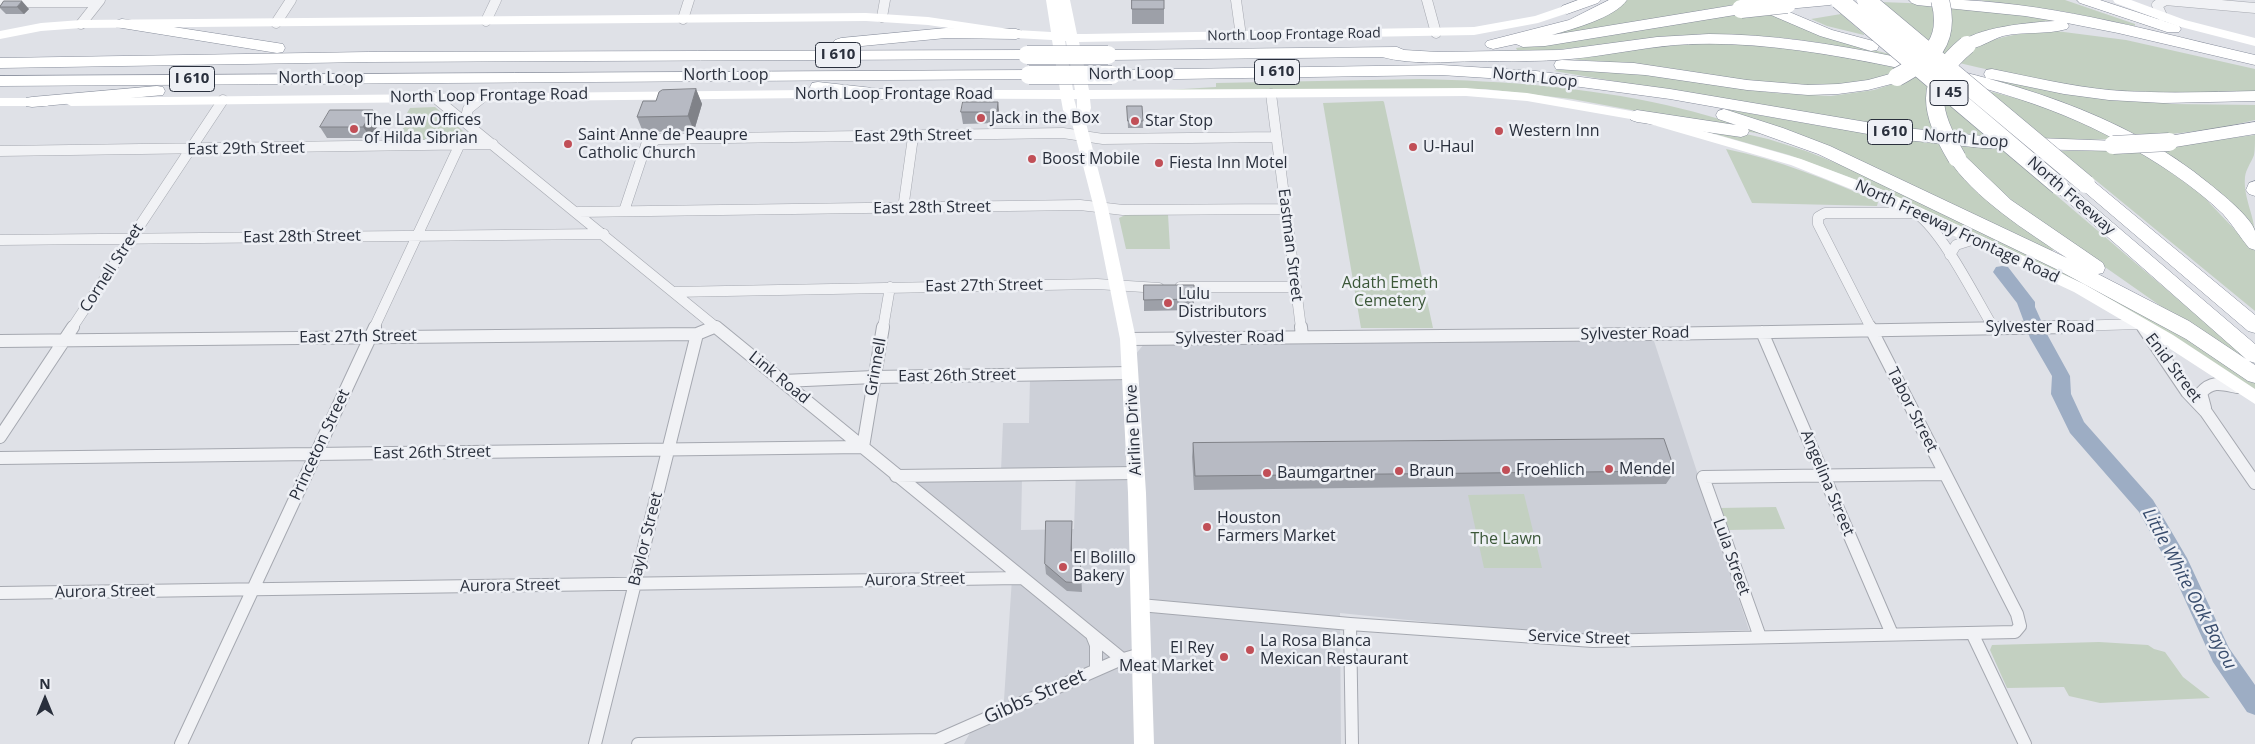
<!DOCTYPE html>
<html>
<head>
<meta charset="utf-8">
<style>
  body { margin:0 }
  #map { position:relative; width:2255px; height:744px; overflow:hidden; background:#dfe1e7; font-family:"Open Sans",sans-serif }
  canvas { display:block }
  .north { position:absolute; left:20px; top:674px; width:50px; height:50px; -webkit-text-stroke:4px #eef0f5; paint-order:stroke; rotate:0deg; font-size:14px; font-weight:700; line-height:20px; text-align:center; color:#292f3c }
  .north::after { content:''; display:block; margin:auto; width:18px; height:22px; background:#292f3c; clip-path:polygon(50% 0,100% 100%,50% 72%,0 100%) }
</style>
</head>
<body>
<div id="map">
<canvas width="2255" height="744"></canvas>
<div class="north">N</div>
</div>
<script>
const g = document.querySelector('canvas').getContext('2d');
g.lineJoin = 'round';
function paint(path, color) {
  g.fillStyle = color;
  g.fill(path, 'evenodd');
}
function stroke(path, color, width, dash) {
  g.strokeStyle = color;
  g.lineWidth = width;
  g.lineCap = dash ? 'butt' : 'round';
  g.setLineDash(dash || []);
  g.stroke(path);
}
function drawText(font, color, halo, rows, align = 'center') {
  g.font = font + ' "Open Sans",sans-serif';
  g.lineWidth = 5;
  g.setLineDash([]);
  g.textBaseline = 'middle';
  g.strokeStyle = halo;
  g.fillStyle = color;
  for (const [text, x, y, turn = 0] of rows) {
    g.save();
    g.translate(x, y);
    g.rotate((+turn || 0) * Math.PI / 180);
    g.textAlign = isNaN(turn) ? turn : align;
    if (halo) g.strokeText(text, 0, 0);
    g.fillText(text, 0, 0);
    g.restore();
  }
}
const built = new Path2D(`
  M1654 341 1749 630 1574 635 1505 630 1340 613 1341 744H964L972 729 1003 715 1013 563 913 481 1022 479 1021 530 1074 529 1076 470 1001 471 1003 423H1029L1030 378 1117 377 1144 344Z`);
const green = new Path2D(`
  M1625 0H1748L1751 2 1543 38Z
  M1978 0H2065L2135 24V26L2061 11Z
  M1880 2 1936 4 1938 9 1931 44Z
  M1949 5 2048 18 2058 22C2017 23 1976 28 1944 55L1941 52Z
  M1765 10 1847 43 1893 55 1899 60 1821 43 1785 38 1707 34 1553 50 1499 51 1517 50 1516 48Z
  M1841 14 1864 34V35L1827 26 1811 19Z
  M2056 31 2126 40 2255 69V92C2215 92 2176 94 2136 92 2075 89 2015 76 1955 62 1982 36 2020 33 2056 31Z
  M1727 42 1810 49 1903 69 1876 79 1828 87 1751 81 1662 67 1571 59 1663 46Z
  M1565 68 1627 71 1774 93 1831 96 1874 90 1902 81 1915 74 1933 77 2039 104 2121 139 2075 140 1966 136 1854 122 1554 71Z
  M1987 77 2172 104 2255 105V120L2233 125V127L2136 138 1984 78Z
  M1421 79C1503 81 1586 87 1666 105 1702 113 1737 124 1772 136L1572 99 1485 89 1167 90 1216 87V83Z
  M1383 101 1384 102 1433 328H1361L1323 103Z
  M435 107 470 137 468 139 397 140 411 114 407 113 410 108Z
  M1725 109 1833 128 1940 143 2056 247 2051 252Z
  M1694 128 1746 134 1768 139 1806 151 1849 168 2074 275 2182 335 2255 383V392L2206 358 1862 182 1789 155Z
  M2255 135C2255 141 2255 150 2254 155 2251 163 2246 169 2245 177 2243 198 2255 216 2255 236L2154 148Z
  M1954 145 2002 149 2255 365 2172 314 2005 197Z
  M1726 149C1779 160 1829 180 1878 202L1877 206 1752 203Z
  M2140 150 2201 194 2255 251V311L2060 151Z
  M1127 214H1168L1170 249H1126L1119 218Z
  M1524 494 1542 568H1484L1468 495Z
  M1776 507 1785 529 1728 530 1720 508Z
  M2099 642 2148 645 2154 649 2165 652 2183 677 2210 698 2100 703 2069 696 2064 687 2007 688 1990 650 1992 645Z`);
const river = new Path2D(`
  M2002 266 2008 267 2035 302V307L2048 336 2070 376 2071 394 2084 422 2153 500 2187 558 2229 648 2255 685V715L2247 712 2213 662 2172 571 2139 512 2070 433 2051 394 2052 376 2030 338 2017 303 1993 272 1996 267Z`);
const streetFar1 = new Path2D(`
  M1236 0 1241 36
  M1427 0 1436 33
  M2165 0 2255 8
  M0 2H98
  M2162 16 2157 5 2166 0
  M882 17 885 0
  M683 19 689 0
  M486 21 496 0
  M276 23 291 0
  M81 24 100 0
  M1271 94 1301 328
  M434 97 717 328
  M465 121 468 109 484 96
  M0 151 493 144
  M903 209 913 137
  M624 211 646 145 658 139 1063 133 1103 139 1276 137
  M578 212 1080 205 1123 210 1285 209
  M0 240 604 234
  M1950 255 1956 245 1975 239
  M1180 287H1296
  M673 292 1097 284 1159 288
  M72 328 223 100
  M374 328 459 146
  M711 328 714 327
  M883 328 890 287
  M1871 328 1818 224V217L1825 213H1916C1943 232 1975 297 1993 327
  M1997 328 2141 324 2144 328`);
const street = new Path2D(`
  M716 327 1122 659
  M1301 327 1302 337
  M2143 327 2187 392 2206 412 2255 483
  M1762 332 1892 634
  M1128 339 1652 334 2070 327
  M0 341 697 334 714 327
  M783 381 874 377 1131 373
  M2205 408 2201 393C2212 380 2222 384 2237 387
  M0 437 73 327
  M0 458 863 447 883 327
  M896 476 1136 473
  M0 593 1021 578
  M1140 605 1350 624 1593 641 2015 632 2020 626 2017 614 1870 327
  M1350 624 1352 744
  M1972 633 2025 744
  M1092 635 1096 645V670
  M1760 637 1703 477 1944 474
  M933 742 1117 661 1141 654
  M181 744 375 327
  M595 744 697 334
  M638 744 938 740`);
const secondary = new Path2D(`
  M1046 0H1070L1077 34H1085L1474 27 1535 16 1567 5 1571 6 1573 9 1571 12 1538 23 1474 35 1079 42 1089 90 1466 88 1527 93 1637 112 1801 159 1883 190 2084 284 2173 335 2255 389V404L2161 343 2074 292 1873 198 1791 165 1636 120 1527 101 1466 96 1090 99 1091 108 1086 123 1108 208 1136 339 1146 493 1154 744H1134L1128 493 1120 339 1094 208 1072 123 1063 110 1061 99 807 98 71 106 64 102 71 98 807 90H1060L1052 40 1016 38 928 25 866 21 81 28 41 31 0 39V31L41 23 81 20 866 13 928 17 1016 30 1051 32ZM1065 41H1066L1075 90H1073ZM1074 99H1077V110Z
  M2113 0H2131L2185 20 2255 38V46L2177 26 2115 3Z
  M0 98H47L54 102 47 106H0Z`);
const highway = new Path2D(`
  M1578 0H1601L1598 3 1567 14 1562 12 1559 9 1562 6Z
  M1609 0H1627C1614 18 1573 29 1552 35L1741 4 1746 6 1749 9 1746 12 1741 14 1545 46 1523 47 1516 44 1493 49 1487 47 1485 44 1487 41 1569 20Z
  M1749 0H1761L1832 30 1877 42 1879 46 1877 50 1871 51 1820 36 1750 6 1747 3Z
  M1838 0 1835 3 1830 5 1787 9 1782 7 1779 4 1784 0Z
  M1909 0C1927 0 1945 0 1963 0 2062 5 2159 33 2255 55V65L2118 33 2067 23 2069 26 2067 29C2046 35 2024 31 2003 36 1990 40 1974 52 1961 49L1959 45C1971 27 2035 22 2055 21L2025 16 1917 5 1912 3Z
  M2077 0H2100L2179 26 2181 29 2179 32H2167L2080 3Z
  M122 19 277 43 283 44 285 48 283 52 277 53 116 27 114 24 116 21Z
  M946 28 1016 29 1022 31 1024 34 1022 37 1016 39 946 38 841 48 835 46 833 43 835 40 841 38Z
  M1709 34C1771 34 1832 44 1892 56 2004 79 2122 111 2211 185 2222 194 2251 217 2255 231 2255 236 2255 244 2255 250L2249 248C2240 237 2232 224 2223 214 2193 185 2156 161 2119 141L2122 145 2119 149 2113 151 1983 148 1896 139 1670 99 1536 81 1441 75 1112 80 1106 79 1104 75 1106 71 1112 70 1441 65 1536 71 1670 89 1896 127 1983 136 2118 141C2047 102 1967 82 1889 66 1819 52 1747 40 1675 45 1640 48 1605 56 1570 59 1539 62 1507 61 1476 61 1445 62 1412 65 1382 57L1108 60 1102 59 1100 55 1102 51 1108 50 1397 47 1404 50 1438 52 1560 50 1657 37Z
  M1027 50 1033 51 1035 55 1033 59 368 62 0 68V58L368 52Z
  M1562 60 1634 63 1747 80 1808 85 1838 84 1868 80 1897 72 1903 73 1905 77 1903 81 1868 90 1838 94 1808 95 1747 90 1645 75 1556 69 1554 65 1556 61Z
  M1992 69C2031 77 2070 86 2109 90 2158 94 2206 92 2255 91V101L2163 103 2109 100 2064 94 1986 78 1984 74 1986 70Z
  M1029 70 1035 71 1037 75 1035 79 0 86V76Z
  M818 82 882 89 888 90 890 94 888 98 882 99 812 91 810 87 812 83Z
  M157 86 163 87 165 91 163 95 32 107 26 106 24 102 26 98 32 97Z
  M1724 109 1783 128 1830 146 2067 258C2029 233 1972 197 1948 158L1951 154 1957 152 1963 154 2011 200 2103 263 2105 268 2103 273 2098 274 2189 321 2246 359 2050 186 2053 182 2059 180 2065 182 2255 344V363L2249 361 2255 365V383L2248 381 2186 339 2056 269 1818 154 1748 129 1749 131 1747 135 1741 137 1637 122 1631 120 1629 116 1631 112 1637 110 1736 125 1718 119 1716 115 1718 111Z
  M2255 122V134L2169 148 2163 146 2160 142 2163 138 2169 136Z
  M2086 178 2092 180 2255 315V333L2248 331 2080 188 2077 184 2080 180Z
  M2255 181V196L2249 194 2246 190 2249 183Z`);
const highwayBridge = new Path2D(`
  M1839 0 2059 186
  M1866 0 2086 184
  M1741 9 1787 4
  M1027 55H1108
  M1029 75H1112
  M1897 77C1931 59 1951 41 1940 0
  M2113 145 2169 142
  M1957 158C1930 112 1922 82 1967 45`);
const wall = new Path2D(`
  M1132 0 1164 9V24H1132Z
  M4 1 29 9 24 14H6L0 8V6Z
  M696 89 702 104 694 131 643 132 637 117 656 101Z
  M998 102 999 113 998 123 963 124 961 112Z
  M1127 106H1142L1143 128H1128Z
  M373 110 380 121 371 138H327L320 127Z
  M1144 285 1194 299V310L1144 311Z
  M1193 443 1675 471 1666 484 1194 490 1192 457Z
  M1072 521V551H1080L1082 592 1067 591 1046 574 1045 564Z`);
const shadedWall = new Path2D(`
  M22 1 29 9 24 14 17 7Z
  M696 89 702 104 694 131 688 116Z
  M998 102 999 113 998 123 997 112Z
  M373 110 380 121 371 138 363 127Z
  M1072 521V560L1071 551Z`);
const building = new Path2D(`
  M1132 0H1164V9H1132Z
  M4 1H22L17 7H0Z
  M696 89 688 116 637 117 643 101H656L659 92 662 90Z
  M963 102H998L997 112H961Z
  M1127 106H1142L1143 121H1128Z
  M330 110H373L363 127H320Z
  M1144 285H1194V299L1144 300Z
  M1664 439 1675 471 1195 476 1193 443Z
  M1046 521H1072L1071 551H1080L1081 583 1066 582 1045 564Z`);
const markers = [
  [981,118,5,"#c14f57"],
  [1135,121,5,"#c14f57"],
  [354,129,5,"#c14f57"],
  [1499,131,5,"#c14f57"],
  [568,144,5,"#c14f57"],
  [1413,147,5,"#c14f57"],
  [1032,159,5,"#c14f57"],
  [1159,163,5,"#c14f57"],
  [1168,303,5,"#c14f57"],
  [1609,469,5,"#c14f57"],
  [1506,470,5,"#c14f57"],
  [1399,471,5,"#c14f57"],
  [1267,473,5,"#c14f57"],
  [1207,527,5,"#c14f57"],
  [1063,567,5,"#c14f57"],
  [1250,650,5,"#c14f57"],
  [1224,657,5,"#c14f57"]
];
const farStreetnames = [
  ["North Loop Frontage Road",1294,35,-1]
];
const shields = [
  [838,55,45],
  [1277,72,45],
  [192,79,45],
  [1949,93,38],
  [1890,132,45]
];
const shieldNames = [
  ["I 610",838,55],
  ["I 610",1277,72],
  ["I 610",192,79],
  ["I 45",1949,93],
  ["I 610",1890,132]
];
const streetNames = [
  ["North Loop",1131,74,-1],
  ["North Loop",726,75],
  ["North Loop",321,78],
  ["North Loop",1535,78,6],
  ["North Loop Frontage Road",894,94],
  ["North Loop Frontage Road",489,96,-1],
  ["East 29th Street",913,136,-1],
  ["North Loop",1966,139,5],
  ["East 29th Street",246,149,-1],
  ["North Freeway",2071,196,41],
  ["East 28th Street",932,208,-1],
  ["North Freeway Frontage Road",1957,232,25],
  ["East 28th Street",302,237,-1],
  ["Eastman Street",1290,245,83],
  ["Cornell Street",112,268,-57],
  ["East 27th Street",984,286,-1],
  ["Sylvester Road",2040,327],
  ["Sylvester Road",1635,334,-1],
  ["East 27th Street",358,337,-1],
  ["Sylvester Road",1230,338,-1],
  ["Grinnell",876,367,-80],
  ["Enid Street",2173,368,53],
  ["East 26th Street",957,376,-1],
  ["Link Road",779,378,39],
  ["Tabor Street",1912,410,63],
  ["Airline Drive",1134,430,-93],
  ["Princeton Street",320,445,-65],
  ["East 26th Street",432,453,-1],
  ["Angelina Street",1827,483,67],
  ["Baylor Street",646,539,-76],
  ["Lula Street",1731,557,70],
  ["Aurora Street",915,580,-1],
  ["Aurora Street",510,586,-1],
  ["Aurora Street",105,592,-1],
  ["Service Street",1579,638,2]
];
const poiNames = [
  ["Jack in the Box",991,118],
  ["The Law Offices",364,120],
  ["of Hilda Sibrian",364,138],
  ["Star Stop",1145,121],
  ["Western Inn",1509,131],
  ["Saint Anne de Peaupre",578,135],
  ["Catholic Church",578,153],
  ["U-Haul",1423,147],
  ["Boost Mobile",1042,159],
  ["Fiesta Inn Motel",1169,163],
  ["Lulu",1178,294],
  ["Distributors",1178,312],
  ["Mendel",1619,469],
  ["Froehlich",1516,470],
  ["Braun",1409,471],
  ["Baumgartner",1277,473],
  ["Houston",1217,518],
  ["Farmers Market",1217,536],
  ["El Bolillo",1073,558],
  ["Bakery",1073,576],
  ["La Rosa Blanca",1260,641],
  ["Mexican Restaurant",1260,659],
  ["El Rey",1214,648,"right"],
  ["Meat Market",1214,666,"right"]
];
const parkNames = [
  ["Adath Emeth",1390,283],
  ["Cemetery",1390,301],
  ["The Lawn",1506,539]
];
const waterNames = [
  ["Little White Oak Bayou",2189,589,62]
];
const nearStreetnames = [
  ["Gibbs Street",1035,697,-24]
];
paint(built, '#cdd0d8');
paint(green, '#c3d0c1');
paint(river, '#9dadc4');
stroke(streetFar1, '#a5a8b0', 11);
stroke(street, '#a5a8b0', 14);
stroke(highway, '#888e9c', 1);
stroke(streetFar1, '#f1f2f5', 10);
stroke(street, '#f1f2f5', 12);
paint(secondary, '#fff');
paint(highway, '#fff');
stroke(highwayBridge, '#888e9c', 19, []);
stroke(highwayBridge, '#fff', 18);
paint(wall, '#9da0a8');
paint(shadedWall, '#808288');
paint(building, '#b7bac3');
stroke(building, '#808288', 1);
for (const [x, y, r, color] of markers) {
  const dot = new Path2D();
  dot.arc(x, y, r, 0, 2 * Math.PI);
  g.fillStyle = color;
  g.fill(dot);
  stroke(dot, '#eef0f5', 2);
}
drawText('14px', '#292f3c', '#eef0f5', farStreetnames);
for (const [x, y, w] of shields) {
  const box = new Path2D();
  box.roundRect(x - w / 2, y - 12.5, w, 25, 4);
  g.fillStyle = '#eef0f5';
  g.fill(box);
  stroke(box, '#292f3c', 1);
}
drawText('bold 15px', '#292f3c', null, shieldNames);
drawText('16px', '#292f3c', '#eef0f5', streetNames);
drawText('16px', '#292f3c', '#eef0f5', poiNames, 'left');
drawText('16px', '#3b5738', '#eef0f5', parkNames);
drawText('italic 18px', '#374b6c', '#eef0f5', waterNames);
drawText('19px', '#292f3c', '#eef0f5', nearStreetnames);
</script>
</body>
</html>
